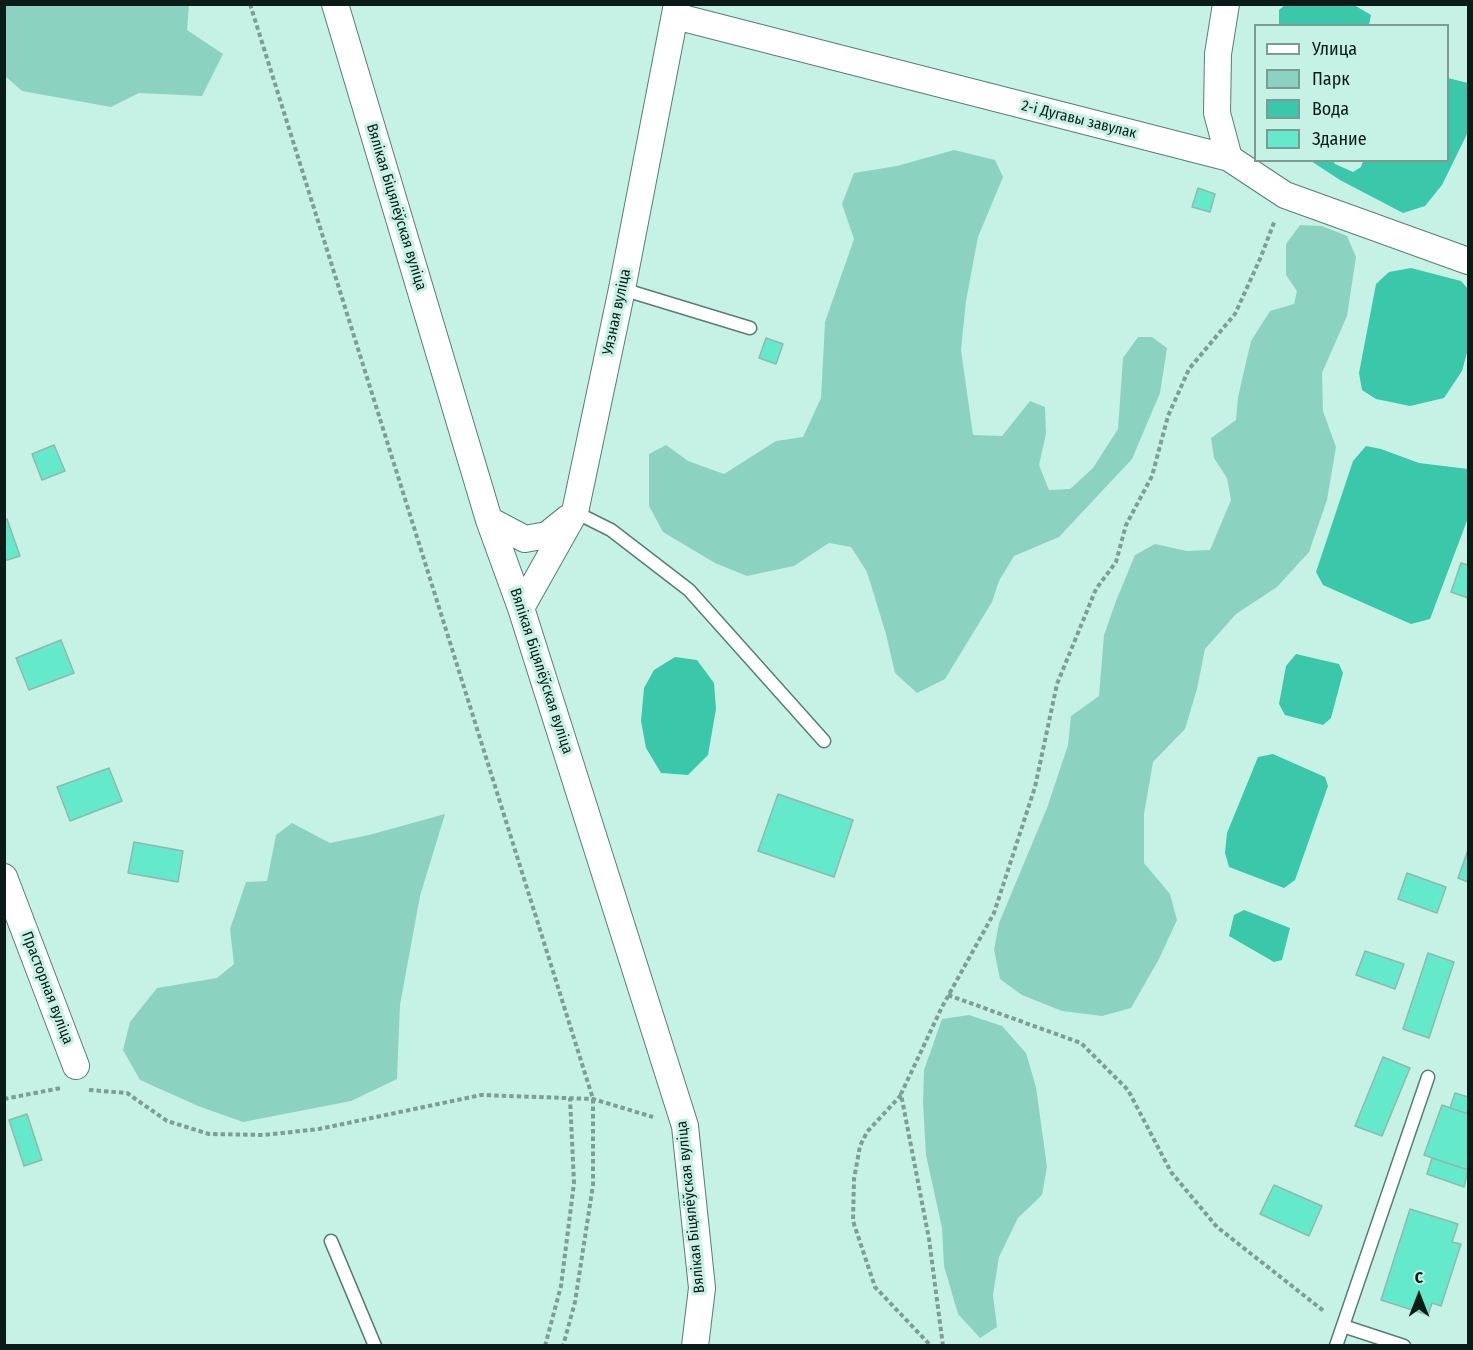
<!DOCTYPE html>
<html>
<head>
<meta charset="utf-8">
<style>
  body { margin:0 }
  #map { position:relative; width:1473px; height:1350px; overflow:hidden; background:#c6f2e5; font-family:"Fira Sans Condensed",sans-serif }
  canvas { display:block }
  .frame { position:absolute; inset:0; border:6px solid #0b1c18; pointer-events:none }
  .legend { position:absolute; left:1254px; top:24px; width:195px; height:138px; box-sizing:border-box; background:#c6f2e5; border:2px solid #7b9c93; margin:0; padding:8px 10px; list-style:none; font-size:18px; color:#0b1c18 }
  .legend li { display:flex; align-items:center; gap:12px; height:30px }
  .legend b { width:30px; border:2px solid #7b9c93 }
  .north { position:absolute; left:1389px; top:1266px; width:60px; height:60px; -webkit-text-stroke:4px #c6f2e5; paint-order:stroke; rotate:0deg; font-size:16px; font-weight:700; line-height:24px; text-align:center; color:#0b1c18 }
  .north::after { content:''; display:block; margin:auto; width:21px; height:27px; background:#0b1c18; clip-path:polygon(50% 0,100% 100%,50% 72%,0 100%) }
</style>
</head>
<body>
<div id="map">
<canvas width="1473" height="1350"></canvas>
<div class="frame"></div>
<ul class="legend">
<li><b style="height:8px;background:#fff"></b>Улица</li>
<li><b style="height:16px;background:#8bd3c0"></b>Парк</li>
<li><b style="height:16px;background:#3ac7aa"></b>Вода</li>
<li><b style="height:16px;background:#64eacb"></b>Здание</li>
</ul>
<div class="north">С</div>
</div>
<script>
const g = document.querySelector('canvas').getContext('2d');
g.lineJoin = 'round';
function paint(path, color) {
  g.fillStyle = color;
  g.fill(path, 'evenodd');
}
function stroke(path, color, width, dash) {
  g.strokeStyle = color;
  g.lineWidth = width;
  g.lineCap = dash ? 'butt' : 'round';
  g.setLineDash(dash || []);
  g.stroke(path);
}
function drawText(font, color, halo, rows, align = 'center') {
  g.font = font + ' "Fira Sans Condensed",sans-serif';
  g.lineWidth = 6;
  g.setLineDash([]);
  g.textBaseline = 'middle';
  g.strokeStyle = halo;
  g.fillStyle = color;
  for (const [text, x, y, turn = 0] of rows) {
    g.save();
    g.translate(x, y);
    g.rotate((+turn || 0) * Math.PI / 180);
    g.textAlign = isNaN(turn) ? turn : align;
    if (halo) g.strokeText(text, 0, 0);
    g.fillText(text, 0, 0);
    g.restore();
  }
}
const green = new Path2D(`
  M5 4 189 5 187 30 223 54 202 96 139 93 111 107 22 91 5 76Z
  M954 150 995 160 1003 177 978 237 966 301 961 350 973 435 1002 436 1030 401 1045 407 1046 434 1039 465 1049 490 1070 489 1093 468 1118 429 1123 358 1138 337H1152L1167 348 1160 393 1132 459 1059 537 1014 556 999 581 992 602 945 679 917 693 895 673 886 634 867 572 851 547 829 543 794 566 747 576 715 563 663 532 649 506V454L666 445 688 461 724 474 776 441 803 437 821 398 825 322 854 239 842 204 854 173 897 166Z
  M1300 225 1322 226 1347 236 1356 257 1347 316 1322 373 1323 411 1336 447 1327 500 1309 552 1277 587 1236 614 1205 649 1197 689 1185 729 1153 762 1144 814V863L1170 894 1177 920 1159 959 1131 1008 1102 1016 1062 1011 1022 995 1000 979 994 950 999 923 1047 808 1068 745 1071 716 1099 696 1104 635 1116 601 1135 555 1155 544 1187 551 1210 550 1231 500 1227 478 1214 458 1211 438 1236 420 1238 397 1251 341 1270 311 1294 304 1297 291 1286 275V244Z
  M445 814 420 896 400 1005 397 1079 351 1101 243 1122 198 1106 140 1080 123 1050 130 1022 157 988 217 978 234 964 230 929 246 882 267 881 276 835 292 823 330 843 369 835Z
  M969 1015 1002 1026 1026 1053 1036 1087 1047 1167 1042 1195 1018 1218 999 1257 993 1295 997 1327 980 1338 958 1314 944 1266 942 1228 926 1155 923 1103 924 1070 942 1019Z`);
const water = new Path2D(`
  M1286 4 1354 5 1371 15 1369 25H1279V10Z
  M1448 78 1468 83V132L1442 185 1425 206 1403 213 1340 180 1311 161H1333L1335 164 1353 172 1361 167 1363 161 1448 160Z
  M1411 268 1461 281 1468 289V349L1462 371 1444 398 1410 406 1376 399 1362 390 1359 373 1376 284 1389 272Z
  M1366 446 1381 449 1419 463 1468 469V518L1430 619 1411 624 1323 585 1316 572 1353 461Z
  M1296 654 1339 664 1343 673 1331 718 1323 725 1285 715 1279 704 1286 666Z
  M675 657 697 660 714 683 716 709 708 755 688 775 661 773 646 748 641 721 644 688 654 670Z
  M1273 754 1325 777 1328 786 1295 880 1284 888 1229 867 1225 853 1227 833 1258 757Z
  M1244 910 1290 928 1282 960 1274 962 1229 936 1234 915Z`);
const building = new Path2D(`
  M1198 188 1215 194 1210 212 1192 207Z
  M766 338 783 344 776 364 759 358Z
  M54 445 65 471 42 480 32 454Z
  M7 519 20 556 4 561V520Z
  M1461 563 1468 565V598L1451 592Z
  M61 640 74 673 29 690 16 658Z
  M109 768 122 801 70 821 57 787Z
  M778 794 853 820 834 877 758 851Z
  M134 842 183 851 178 882 128 873Z
  M1468 850V882L1458 878Z
  M1407 873 1446 887 1437 913 1398 899Z
  M1365 951 1404 964 1395 989 1356 975Z
  M1428 953 1454 962 1429 1038 1403 1029Z
  M1383 1057 1410 1068 1382 1136 1355 1126Z
  M1455 1093 1468 1097V1114L1450 1108Z
  M1442 1105 1468 1114V1170L1424 1155Z
  M27 1114 42 1160 24 1166 9 1120Z
  M1432 1158 1468 1170 1464 1187 1427 1174Z
  M1274 1185 1322 1206 1309 1236 1260 1214Z
  M1410 1209 1458 1224 1452 1242 1461 1244 1441 1306 1432 1303 1428 1315 1381 1300Z`);
const path = new Path2D(`
  M250 4 593 1099V1185L575 1302 563 1346
  M948 995 1081 1043 1128 1090 1171 1172 1217 1227 1325 1312
  M89 1090 127 1093 167 1121 209 1134 264 1135 319 1129 481 1095 593 1099 653 1117
  M901 1095 867 1132 860 1146 854 1179 853 1221 875 1287 931 1346
  M4 1099 61 1088
  M545 1346 561 1286 574 1183 570 1098
  M943 1346 929 1239 901 1094 942 1007 994 913 1035 787 1057 684 1096 589 1116 562 1126 525 1152 476 1168 416 1189 369 1235 314 1260 259 1275 220`);
const lane = new Path2D(`
  M622 289 750 328
  M575 512 611 530 689 590 824 741
  M331 1241 375 1346
  M1343 1326 1404 1346
  M1336 1346 1428 1077`);
const street = new Path2D(`
  M335 4 489 520 521 608 685 1126 702 1288 695 1346
  M1226 4 1218 54 1217 113 1229 158
  M675 16 1229 158 1285 195 1468 261
  M489 520 525 539 547 535 568 518
  M521 608 575 512 622 289 677 4
  M4 877 76 1066`);
const streetNames = [
  ["2-і Дугавы завулак",1079,120,14],
  ["Вялікая Біцялёўская вуліца",396,207,73],
  ["Уязная вуліца",617,312,-78],
  ["Вялікая Біцялёўская вуліца",541,671,72],
  ["Прасторная вуліца",47,988,69],
  ["Вялікая Біцялёўская вуліца",691,1207,-96]
];
paint(green, '#8bd3c0');
paint(water, '#3ac7aa');
paint(building, '#64eacb');
stroke(building, '#8eb9ad', 1.5);
stroke(lane, '#567f74', 15);
stroke(street, '#567f74', 28);
stroke(path, '#7d9e95', 4, [4.5, 3]);
stroke(lane, '#fff', 12);
stroke(street, '#fff', 26);
drawText('15px', '#0b1c18', '#c6f2e5', streetNames);
</script>
</body>
</html>
